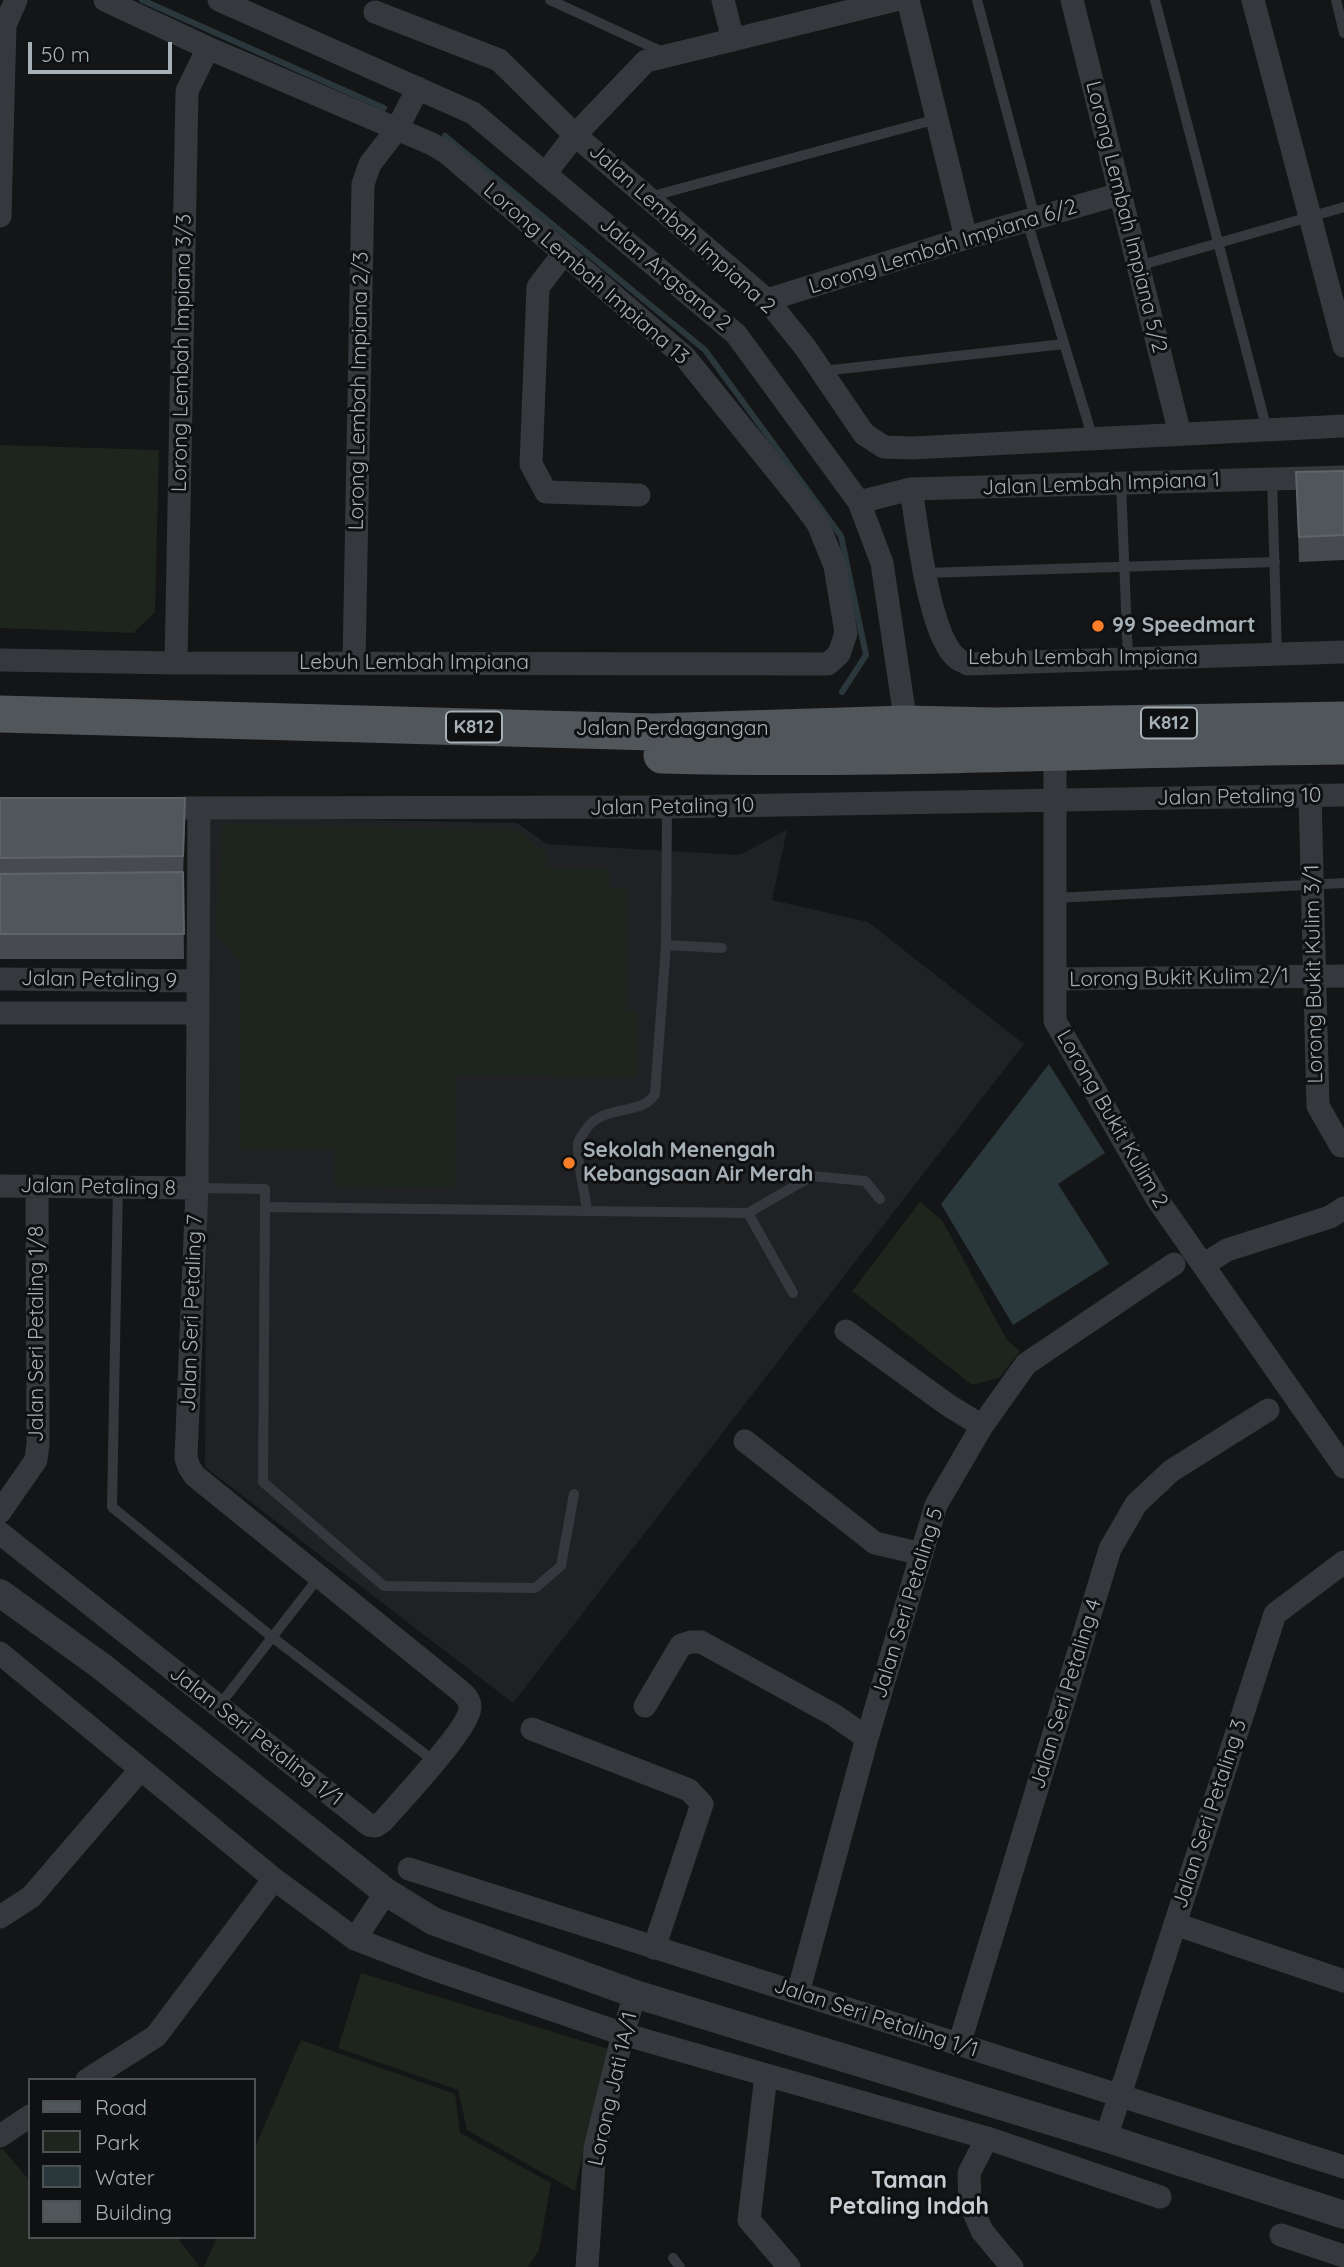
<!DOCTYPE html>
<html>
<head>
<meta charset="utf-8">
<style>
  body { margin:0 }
  #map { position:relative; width:1344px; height:2267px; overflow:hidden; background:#141516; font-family:Quicksand,sans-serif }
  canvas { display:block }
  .legend { position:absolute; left:28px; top:2078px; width:228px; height:161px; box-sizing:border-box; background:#0f1011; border:2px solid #4b5053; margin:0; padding:9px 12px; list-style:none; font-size:21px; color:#a6b0b7 }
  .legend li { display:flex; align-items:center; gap:14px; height:35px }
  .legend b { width:35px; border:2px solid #4b5053 }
  .scale { position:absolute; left:28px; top:42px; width:144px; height:32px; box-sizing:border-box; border:4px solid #a6b0b7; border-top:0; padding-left:9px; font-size:21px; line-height:24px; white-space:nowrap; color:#a6b0b7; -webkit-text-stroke:5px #0f1011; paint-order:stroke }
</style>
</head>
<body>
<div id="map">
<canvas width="1344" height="2267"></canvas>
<ul class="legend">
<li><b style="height:9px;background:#51565b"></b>Road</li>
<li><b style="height:19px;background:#1d251c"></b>Park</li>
<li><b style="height:19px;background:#2a383b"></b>Water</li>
<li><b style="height:19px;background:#51565a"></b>Building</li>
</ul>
<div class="scale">50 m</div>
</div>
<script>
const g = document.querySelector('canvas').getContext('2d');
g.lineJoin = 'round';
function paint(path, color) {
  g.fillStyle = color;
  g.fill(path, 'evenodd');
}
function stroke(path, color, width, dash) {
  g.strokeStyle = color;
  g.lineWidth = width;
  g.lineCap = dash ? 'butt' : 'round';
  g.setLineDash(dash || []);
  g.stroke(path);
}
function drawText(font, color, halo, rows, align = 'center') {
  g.font = font + ' Quicksand,sans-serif';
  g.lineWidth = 6;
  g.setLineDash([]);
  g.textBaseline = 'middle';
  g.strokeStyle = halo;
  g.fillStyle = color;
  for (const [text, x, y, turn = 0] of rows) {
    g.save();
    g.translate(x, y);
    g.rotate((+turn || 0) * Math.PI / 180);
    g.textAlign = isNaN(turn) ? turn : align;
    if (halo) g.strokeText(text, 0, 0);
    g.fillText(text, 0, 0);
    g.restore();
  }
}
const built = new Path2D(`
  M208 817 517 823 547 844 739 855 787 830 772 900 868 922 1024 1044 513 1703 205 1467Z`);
const green = new Path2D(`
  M0 445 159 450 155 612 133 633 0 628Z
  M223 824 517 830 546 852V868H609V888H627V1010H638V1077L456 1076 455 1188 335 1187V1150H240V962L215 932Z
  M920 1202 942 1220 1007 1340 1020 1351 999 1378 972 1385 852 1291Z
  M361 1973 612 2050 589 2125 575 2191 467 2130 458 2090 338 2048Z
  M301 2040 455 2094 460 2133 551 2183 539 2250 528 2267H204L217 2237H254V2150Z
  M2 2148 30 2181V2237H177L200 2267H0V2150Z`);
const water = new Path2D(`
  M1049 1064 1105 1153 1058 1184 1109 1264 1013 1325 941 1204Z`);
const stream = new Path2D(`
  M142 0 384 108
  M445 136 705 350 841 536 866 655 842 692`);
const service = new Path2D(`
  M550 0 665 53
  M977 0 1035 218
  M1155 0 1267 430
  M1336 0 1344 33
  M649 197 937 119
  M1027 221 1093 439
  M1138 266 1344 207
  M823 371 1064 344
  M1272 479 1277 654
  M1121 483 1128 660
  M925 573 1275 562
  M1055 898 1344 883
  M666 945 722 948
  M118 1187 112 1507 272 1637 434 1761
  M197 1188 265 1189V1207L748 1213 812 1176 865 1181 880 1199
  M265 1207 263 1482 384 1586 535 1588 561 1566 574 1494
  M587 1211C585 1193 577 1163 578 1145 578 1140 582 1135 585 1131 601 1103 642 1117 655 1094L666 945 667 807
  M748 1213 793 1293
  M218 1707 319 1577
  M673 2258 680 2267`);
const minor = new Path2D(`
  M219 0 473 113 736 334 859 502 882 563 906 724
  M723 0 733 40
  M908 0 966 238
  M1072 0 1180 434
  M1253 0 1344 346
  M375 12 499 60 575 135 767 300 805 347 864 434 884 447 912 448 1344 426
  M545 174 575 135 646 61 895 0
  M0 216 5 25 16 0
  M564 253 538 287 531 464 546 492 639 495
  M767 300 966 238 1120 194
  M911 489C917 525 929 639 958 659 961 661 965 662 968 664L1344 652
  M859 502 911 489 1344 477
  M0 660 176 663 828 664 839 654 846 633 835 566 818 524 798 497 685 357 447 153 432 144 208 48 105 0
  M176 663 187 91 208 48
  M354 663 363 184 370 164 397 129 418 88
  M1055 753V1021L1157 1199 1344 1467
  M1310 795 1318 1106 1341 1146
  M185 808 667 807 1344 795
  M0 979 198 981
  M1055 979 1344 976
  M0 1013H198
  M0 1186 197 1188
  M1203 1265 1227 1250 1330 1217 1344 1208
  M846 1331 948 1405 982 1426
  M745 1441 875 1543 922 1554
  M0 1512 36 1460 38 1444 37 1186
  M0 1533 369 1825 376 1826 383 1821C399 1803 471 1726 470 1707 470 1699 464 1694 458 1689L195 1476 189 1467 186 1458 197 1188 199 808
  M0 1653 274 1879 355 1939 428 1967 623 2034 987 2138 1160 2197
  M645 1706 681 1645 691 1642H701L834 1715 867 1738
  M532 1729 689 1790 702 1804 654 1948
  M409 1869 1344 2167
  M0 1917 31 1897 140 1770
  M1175 1924 1344 1981
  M355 1939 386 1892
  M798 1993 867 1738 936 1505 982 1426 1026 1364 1174 1264
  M959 2045 1110 1549 1136 1504 1171 1471 1268 1410
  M766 2075 749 2220 789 2267
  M87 2080 156 2036 274 1879
  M0 2136 30 2116
  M987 2138 969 2173 970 2203 982 2231 1012 2267
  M1106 2138 1275 1614 1344 1562
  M1281 2235 1344 2256
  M587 2267 595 2148 623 2034 635 1994`);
const tertiary = new Path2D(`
  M0 1593 101 1666 386 1892 433 1921 635 1994 1106 2138 1344 2215`);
const primary = new Path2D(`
  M0 714 653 732 906 724 995 726 1344 720
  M662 755C890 761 1117 748 1344 746`);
const wall = new Path2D(`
  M1344 471V560L1299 562 1296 472Z
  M0 798 185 822 183 876 184 959H0Z`);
const building = new Path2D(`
  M1344 471V535L1299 537 1296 472Z
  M0 798H185L183 856 0 858Z
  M183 872 184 934H0V874Z`);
const markers = [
  [1098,626,7,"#f97e2a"],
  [569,1163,7,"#f97e2a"]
];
const shields = [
  [1169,723,56],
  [474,727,56]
];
const shieldNames = [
  ["K812",1169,723],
  ["K812",474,727]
];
const streetNames = [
  ["Lorong Lembah Impiana 5/2",1126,217,76],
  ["Jalan Lembah Impiana 2",682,229,42],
  ["Lorong Lembah Impiana 6/2",943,247,-17],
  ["Lorong Lembah Impiana 13",586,274,41],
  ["Jalan Angsana 2",665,274,40],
  ["Lorong Lembah Impiana 3/3",182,353,-89],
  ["Lorong Lembah Impiana 2/3",359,391,-89],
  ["Jalan Lembah Impiana 1",1101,484,-2],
  ["Lebuh Lembah Impiana",1083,658],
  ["Lebuh Lembah Impiana",414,663],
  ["Jalan Perdagangan",672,729],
  ["Jalan Petaling 10",1239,797,-1],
  ["Jalan Petaling 10",672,807,-1],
  ["Lorong Bukit Kulim 3/1",1314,974,-91],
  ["Lorong Bukit Kulim 2/1",1179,978,-1],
  ["Jalan Petaling 9",99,980,1],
  ["Lorong Bukit Kulim 2",1112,1119,60],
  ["Jalan Petaling 8",98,1187,1],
  ["Jalan Seri Petaling 7",192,1313,-88],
  ["Jalan Seri Petaling 1/8",37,1334,-90],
  ["Jalan Seri Petaling 5",908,1603,-73],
  ["Jalan Seri Petaling 4",1066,1694,-73],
  ["Jalan Seri Petaling 1/1",256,1736,38],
  ["Jalan Seri Petaling 3",1210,1814,-72],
  ["Jalan Seri Petaling 1/1",876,2018,18],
  ["Lorong Jati 1A/1",613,2089,-77]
];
const poiNames = [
  ["99 Speedmart",1112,626],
  ["Sekolah Menengah",583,1151],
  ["Kebangsaan Air Merah",583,1175]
];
const neighbourhoodNames = [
  ["Taman",909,2181],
  ["Petaling Indah",909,2207]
];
paint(built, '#202124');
paint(green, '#1d251c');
paint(water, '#2a383b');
stroke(stream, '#2a383b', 6);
stroke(service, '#35383c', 10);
stroke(minor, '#35383c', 23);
stroke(tertiary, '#35383c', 28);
stroke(primary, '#51565b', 37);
paint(wall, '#474b4f');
paint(building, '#51565a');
stroke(building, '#5f6469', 2);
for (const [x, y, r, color] of markers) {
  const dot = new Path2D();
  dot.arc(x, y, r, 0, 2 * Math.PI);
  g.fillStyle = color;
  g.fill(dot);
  stroke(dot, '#0f1011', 2.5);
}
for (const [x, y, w] of shields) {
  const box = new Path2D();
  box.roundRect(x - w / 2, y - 15.5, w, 31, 5);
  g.fillStyle = '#0f1011';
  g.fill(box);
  stroke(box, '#a6b0b7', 2);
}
drawText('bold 19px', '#a6b0b7', null, shieldNames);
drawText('21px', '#a6b0b7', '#0f1011', streetNames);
drawText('bold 21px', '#a6b0b7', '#0f1011', poiNames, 'left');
drawText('bold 23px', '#c7cdd3', '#0f1011', neighbourhoodNames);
</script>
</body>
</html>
